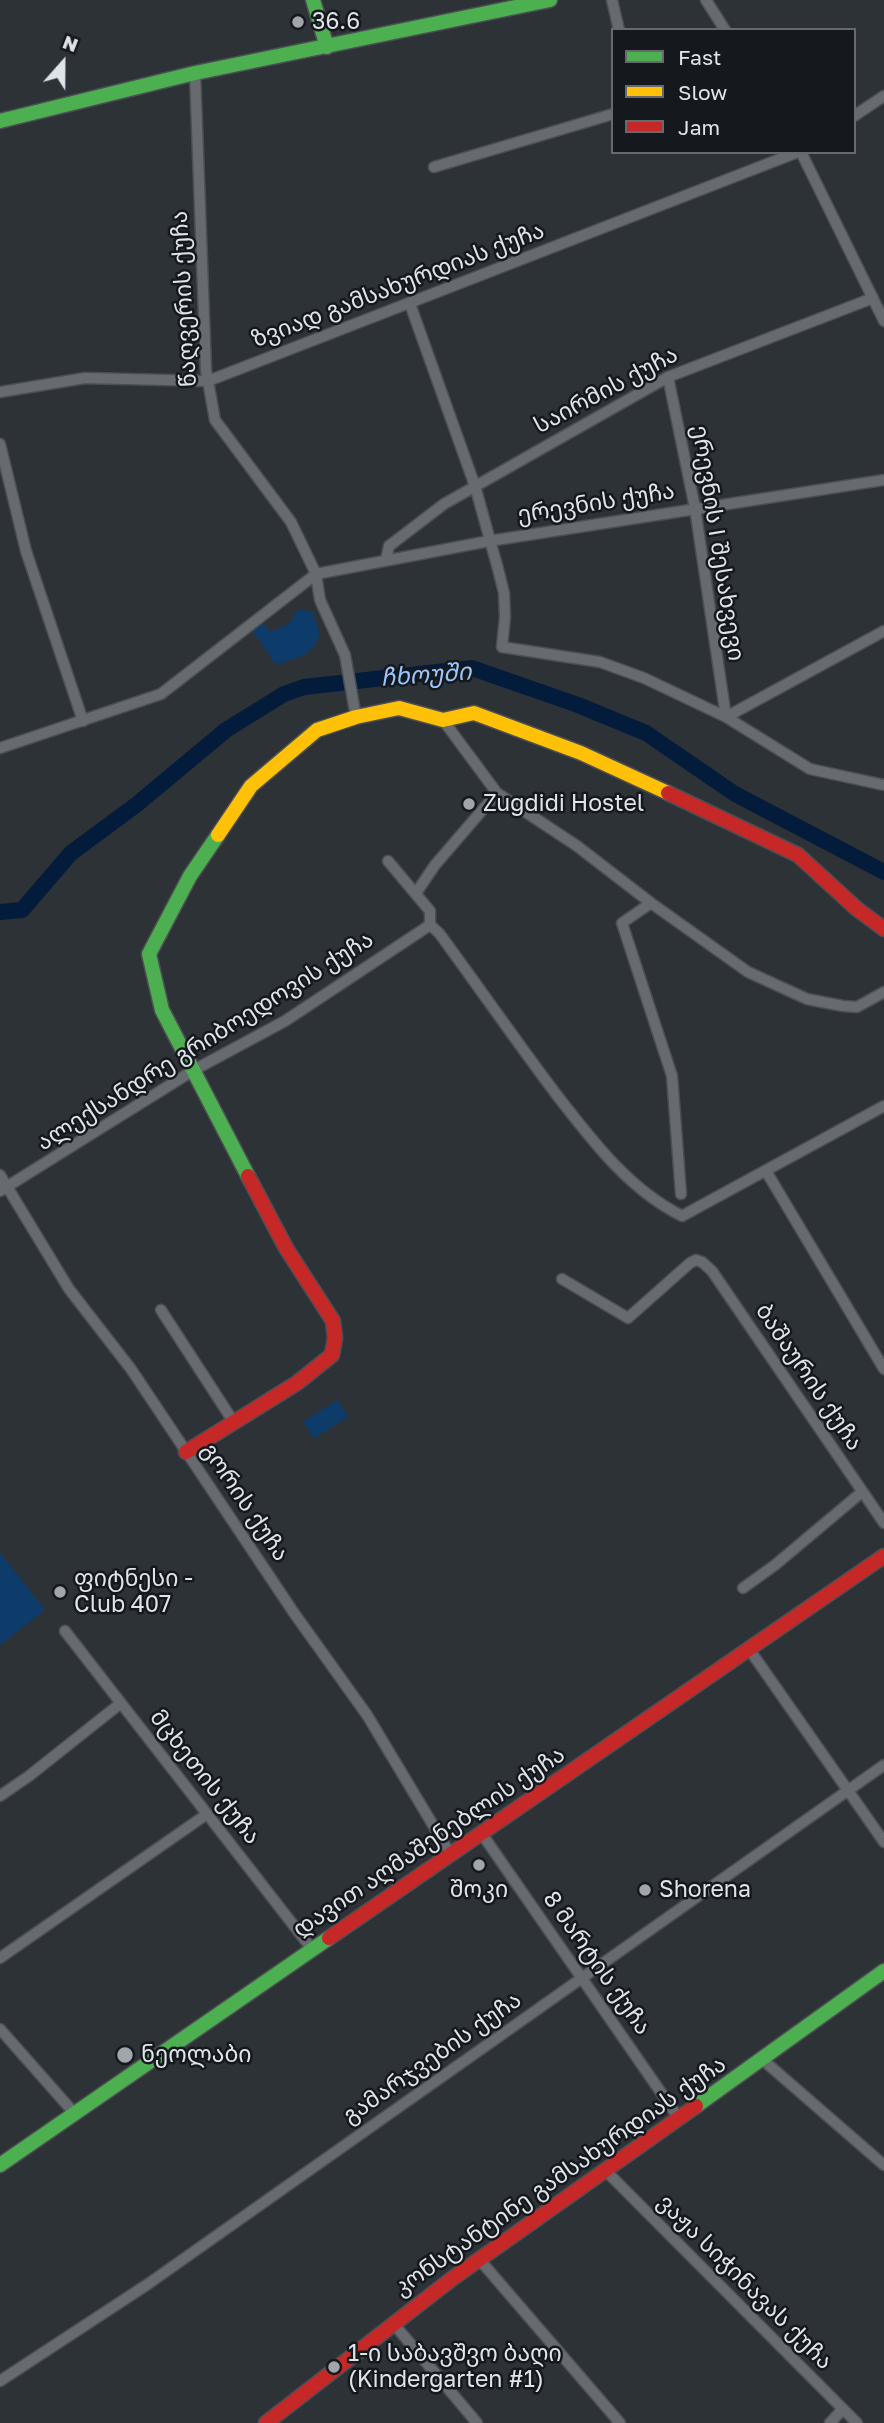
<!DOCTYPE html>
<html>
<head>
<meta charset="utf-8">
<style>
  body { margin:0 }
  #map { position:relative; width:884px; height:2423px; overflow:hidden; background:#2d3237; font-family:"Golos Text",sans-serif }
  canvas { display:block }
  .legend { position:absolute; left:611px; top:28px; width:245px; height:126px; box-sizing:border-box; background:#15191d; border:2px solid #666a6f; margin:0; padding:9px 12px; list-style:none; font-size:21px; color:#dfe4eb }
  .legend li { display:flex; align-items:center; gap:14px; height:35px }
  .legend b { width:35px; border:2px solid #666a6f }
  .north { position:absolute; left:28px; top:28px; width:70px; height:70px; -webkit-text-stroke:5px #15191d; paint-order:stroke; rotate:21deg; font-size:19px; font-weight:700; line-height:28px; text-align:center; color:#dfe4eb }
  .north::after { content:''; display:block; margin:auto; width:24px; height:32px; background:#dfe4eb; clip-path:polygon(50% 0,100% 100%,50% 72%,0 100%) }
</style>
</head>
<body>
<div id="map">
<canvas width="884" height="2423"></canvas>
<ul class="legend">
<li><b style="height:9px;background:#4caf50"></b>Fast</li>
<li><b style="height:9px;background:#ffc107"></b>Slow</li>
<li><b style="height:9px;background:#c62828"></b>Jam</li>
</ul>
<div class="north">N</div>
</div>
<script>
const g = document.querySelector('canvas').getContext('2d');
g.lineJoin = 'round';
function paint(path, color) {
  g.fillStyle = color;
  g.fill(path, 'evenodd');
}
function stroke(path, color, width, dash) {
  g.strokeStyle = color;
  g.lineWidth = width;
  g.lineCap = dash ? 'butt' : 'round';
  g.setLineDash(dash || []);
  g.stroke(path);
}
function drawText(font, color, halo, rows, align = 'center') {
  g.font = font + ' "Golos Text","Noto Sans Georgian",sans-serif';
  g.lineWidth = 5;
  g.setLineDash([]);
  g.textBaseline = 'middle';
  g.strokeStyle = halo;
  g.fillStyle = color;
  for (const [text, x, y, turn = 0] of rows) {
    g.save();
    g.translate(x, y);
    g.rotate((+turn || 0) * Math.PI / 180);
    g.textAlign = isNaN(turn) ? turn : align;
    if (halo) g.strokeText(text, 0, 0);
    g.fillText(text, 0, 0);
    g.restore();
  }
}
const green = new Path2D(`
  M298 609 313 612 320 635C309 661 299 655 276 665L253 631 263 623 270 632 290 623Z
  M337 1400 348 1417 314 1438 303 1422Z
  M0 1552 45 1610 0 1645Z`);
const river = new Path2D(`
  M0 912 22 910 71 853 136 805 226 730 284 694 304 687 472 668 578 705 646 733 735 794 884 872`);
const street = new Path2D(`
  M612 0 619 30
  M706 0 725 30
  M195 73 206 370 215 420 291 522 316 574 320 600 345 655 356 717
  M854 116 884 96
  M801 152 884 321
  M434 167 613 114
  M410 304 475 486 498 569 504 593 505 617 502 647 600 662 644 678 726 717 810 769 884 785
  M668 377 695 508 726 717 884 631
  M0 392 85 378 208 381 798 152
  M0 444 26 551 83 721
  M386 560 389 546 444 504 668 377 873 298
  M443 720 497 793 577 846 651 903 748 972 807 999 843 1006 857 1007 884 992
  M0 748 161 694 316 574 489 541 884 480
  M388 861 430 911V925L439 933C478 986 516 1041 556 1094 592 1140 628 1189 682 1216L884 1106
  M416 893 435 865 497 793
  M651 903 622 923 672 1076 681 1194
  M766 1171 884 1369
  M0 1175 69 1289 131 1369 294 1613 367 1715 451 1855
  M0 1191 194 1070 285 1021 430 925
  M562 1279 628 1318 690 1263 696 1260 702 1262 712 1271 884 1523
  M161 1310 233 1421
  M743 1588 775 1565 862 1492
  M65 1631 312 1949
  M749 1649 884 1842
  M0 1796 29 1776 121 1703
  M482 1834 678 2117
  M0 1958 207 1814
  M0 2029 75 2114
  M763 2060 884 2165
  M605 2170 857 2423
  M479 2259 620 2423
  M393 2323 477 2423
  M0 2381 148 2284 884 1765
  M830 2423 842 2410`);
const fast = new Path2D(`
  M313 0 327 47
  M0 121 195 73 550 0
  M218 835 190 876 149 954 162 1010 248 1176
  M696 2106 884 1971
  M0 2165 329 1938`);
const slow = new Path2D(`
  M218 835 251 786 317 730 356 717 399 708 443 720 474 713 581 753 668 793`);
const jam = new Path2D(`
  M668 793 798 855 857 909 884 929
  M186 1452 297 1383 332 1355 335 1338 333 1321 286 1248 248 1176
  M329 1938 884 1556
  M266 2423 453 2278 696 2106`);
const markers = [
  [298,22,7,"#a1a6ac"],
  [469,804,7,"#a1a6ac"],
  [60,1592,7,"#a1a6ac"],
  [479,1865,7,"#a1a6ac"],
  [645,1890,7,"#a1a6ac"],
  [125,2055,9,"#a1a6ac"],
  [334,2367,7,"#a1a6ac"]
];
const poiNames = [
  ["36.6",312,22],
  ["Zugdidi Hostel",483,804],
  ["ფიტნესი -",74,1579],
  ["Club 407",74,1605],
  ["შოკი",479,1890,"center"],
  ["Shorena",659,1890],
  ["ნეოლაბი",141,2055],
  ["1-ი საბავშვო ბაღი",348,2354],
  ["(Kindergarten #1)",348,2380]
];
const streetNames = [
  ["ზვიად გამსახურდიას ქუჩა",398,285,-21],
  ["წაღვერის ქუჩა",184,299,-93],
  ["საირმის ქუჩა",606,390,-28],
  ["ერევნის ქუჩა",596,503,-9],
  ["ერევნის I შესახვევი",718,543,81],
  ["ალექსანდრე გრიბოედოვის ქუჩა",205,1041,-32],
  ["ბაშაურის ქუჩა",809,1377,56],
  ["გორის ქუჩა",245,1502,56],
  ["მცხეთის ქუჩა",205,1777,52],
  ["დავით აღმაშენებლის ქუჩა",429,1842,-34],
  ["8 მარტის ქუჩა",597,1963,55],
  ["გამარჯვების ქუჩა",432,2058,-35],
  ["კონსტანტინე გამსახურდიას ქუჩა",560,2176,-35],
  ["ვაჟა სიჭინავას ქუჩა",745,2282,45]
];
const waterNames = [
  ["ჩხოუში",426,675,-4]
];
paint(green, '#0d3b6a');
stroke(river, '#041c3b', 16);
stroke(street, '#4b4e53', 13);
stroke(fast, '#4b4e53', 17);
stroke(slow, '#4b4e53', 17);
stroke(jam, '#4b4e53', 17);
stroke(street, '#676a6e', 10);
stroke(fast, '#4caf50', 14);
stroke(slow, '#ffc107', 14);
stroke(jam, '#c62828', 14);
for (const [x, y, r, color] of markers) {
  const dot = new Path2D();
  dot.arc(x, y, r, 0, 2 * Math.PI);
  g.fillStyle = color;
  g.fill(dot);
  stroke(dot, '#15191d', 2.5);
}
drawText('23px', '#dfe4eb', '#15191d', poiNames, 'left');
drawText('23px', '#dfe4eb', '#15191d', streetNames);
drawText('italic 24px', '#9ac6fc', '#15191d', waterNames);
</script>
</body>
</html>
